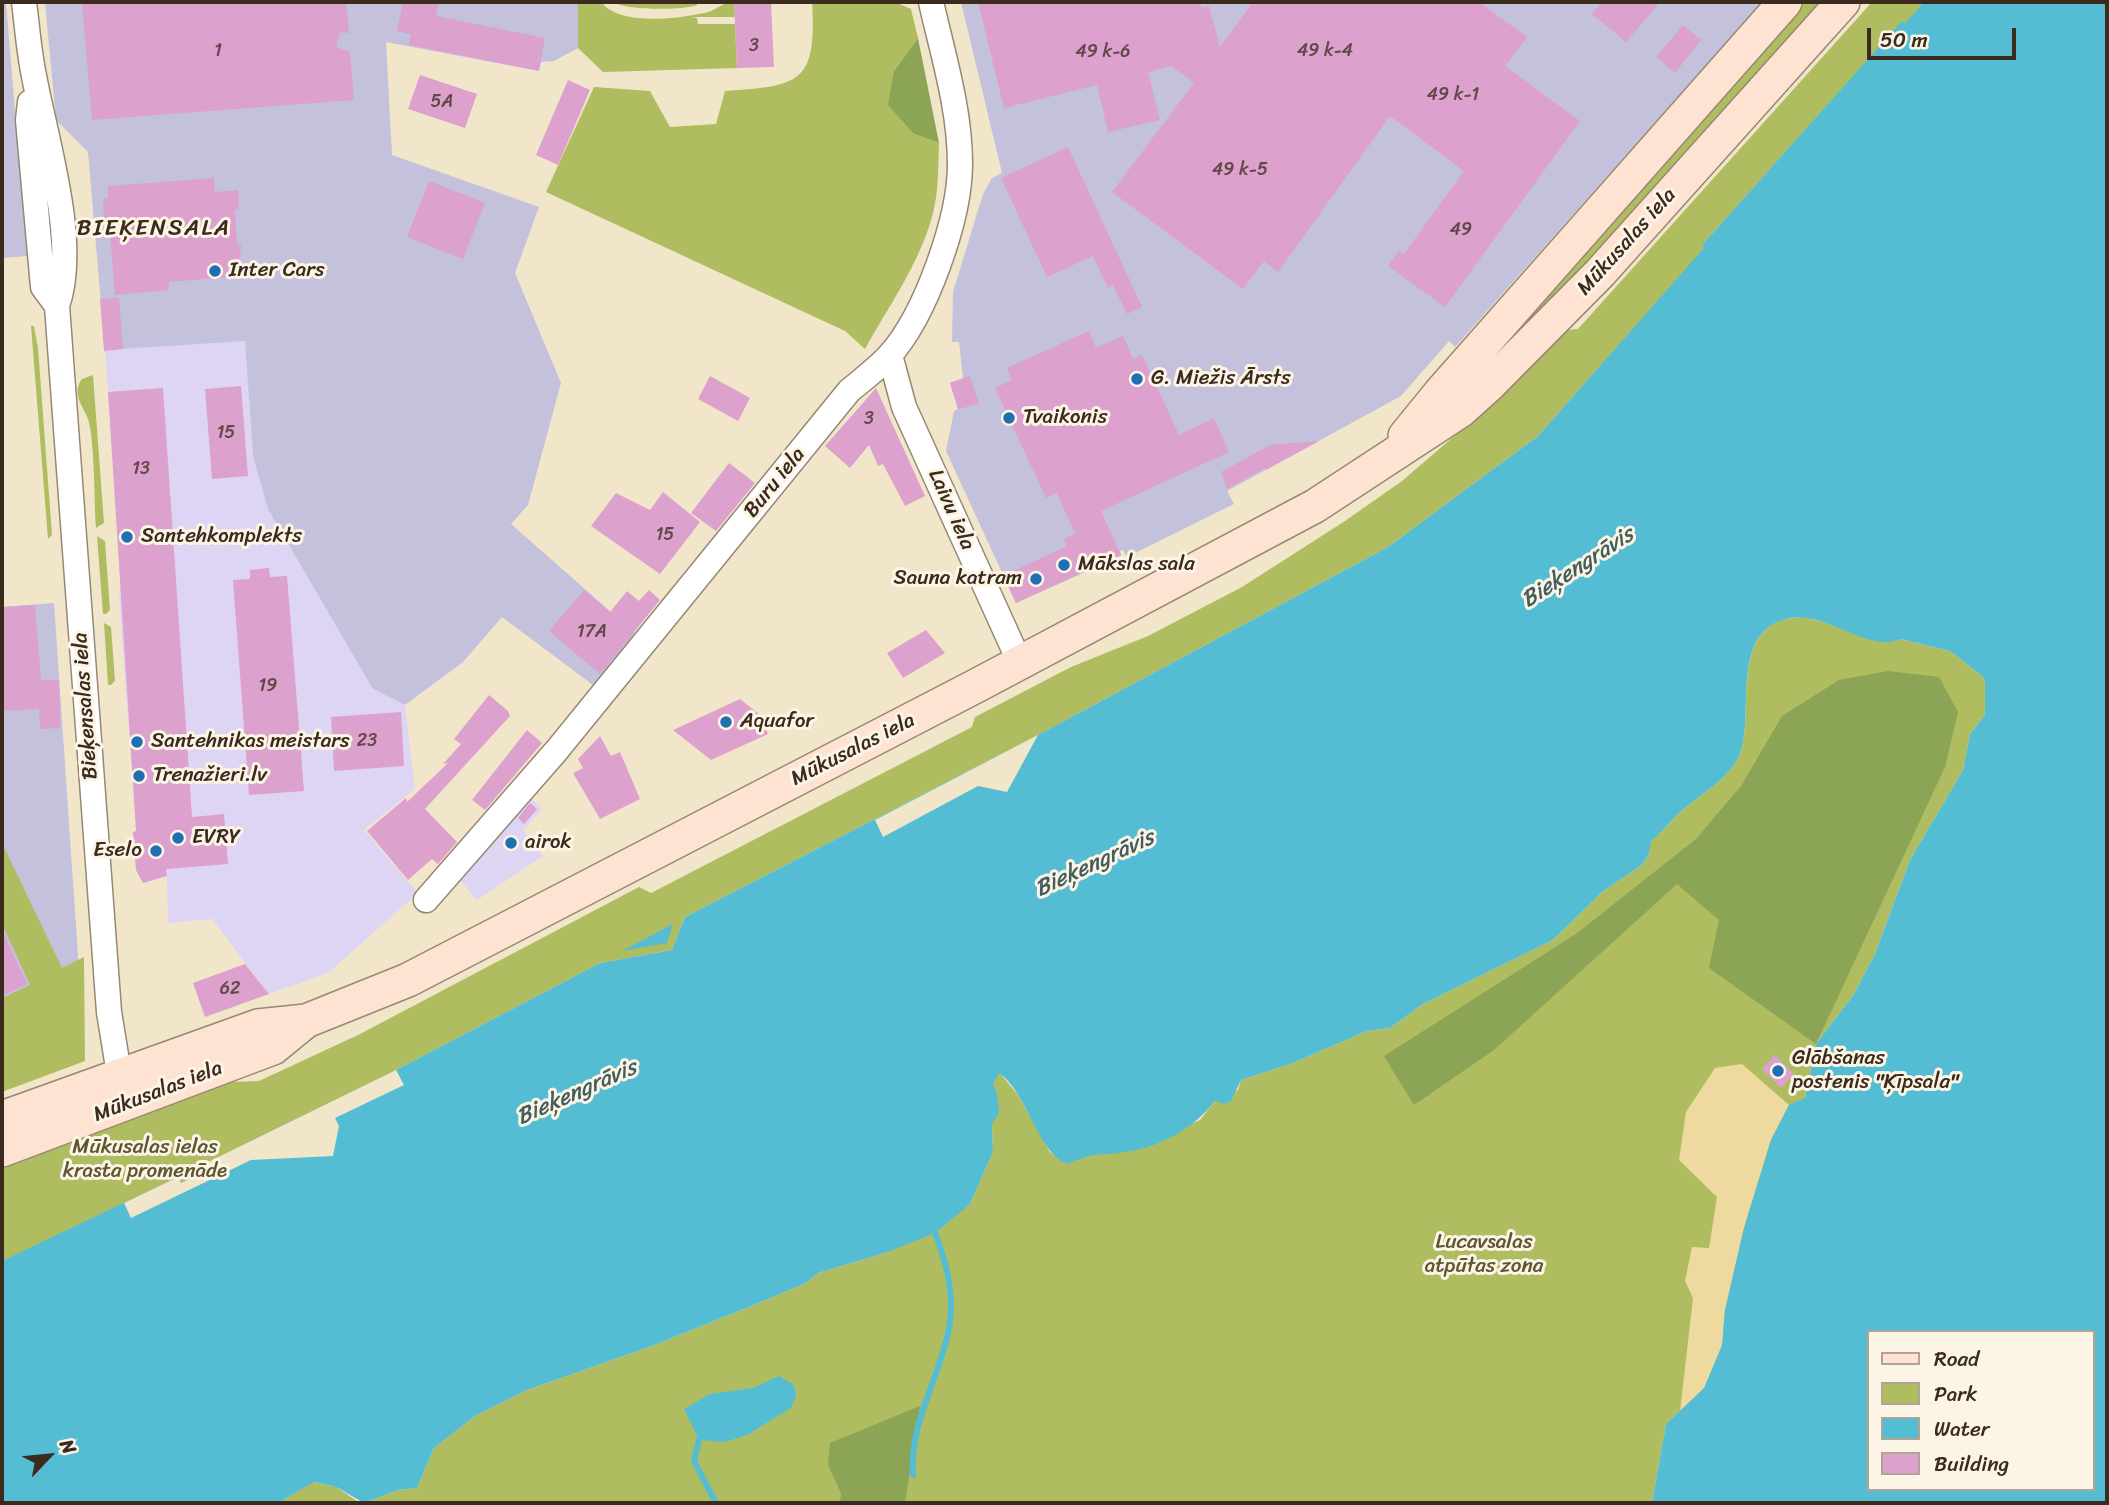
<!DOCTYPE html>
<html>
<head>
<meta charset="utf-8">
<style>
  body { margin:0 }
  #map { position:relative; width:2109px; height:1505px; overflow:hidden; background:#f2e6ca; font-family:Sriracha,sans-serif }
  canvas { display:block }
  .frame { position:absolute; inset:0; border:4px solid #3b2a1e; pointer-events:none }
  .legend { position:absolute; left:1867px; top:1330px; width:228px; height:161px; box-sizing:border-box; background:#fcf5e5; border:2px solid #afa495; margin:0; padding:9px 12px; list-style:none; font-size:21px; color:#3b2a1e }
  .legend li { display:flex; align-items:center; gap:14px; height:35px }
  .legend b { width:35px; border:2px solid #afa495 }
  .north { position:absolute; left:14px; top:1421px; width:70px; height:70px; -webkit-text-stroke:5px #fcf5e5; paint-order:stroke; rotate:64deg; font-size:19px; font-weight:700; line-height:28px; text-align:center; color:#3b2a1e }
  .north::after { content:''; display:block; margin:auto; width:24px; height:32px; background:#3b2a1e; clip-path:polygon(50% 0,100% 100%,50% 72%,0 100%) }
  .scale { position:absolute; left:1867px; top:28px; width:149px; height:32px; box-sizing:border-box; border:4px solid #3b2a1e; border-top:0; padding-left:9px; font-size:21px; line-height:24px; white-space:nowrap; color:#3b2a1e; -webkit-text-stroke:5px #fcf5e5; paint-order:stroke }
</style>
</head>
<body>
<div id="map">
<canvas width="2109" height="1505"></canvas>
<div class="frame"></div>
<ul class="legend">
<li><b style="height:9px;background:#fee3d2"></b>Road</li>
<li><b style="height:19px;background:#afbd60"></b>Park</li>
<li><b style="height:19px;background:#55bdd3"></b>Water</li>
<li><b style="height:19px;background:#dca1cc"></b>Building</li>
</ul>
<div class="north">N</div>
<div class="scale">50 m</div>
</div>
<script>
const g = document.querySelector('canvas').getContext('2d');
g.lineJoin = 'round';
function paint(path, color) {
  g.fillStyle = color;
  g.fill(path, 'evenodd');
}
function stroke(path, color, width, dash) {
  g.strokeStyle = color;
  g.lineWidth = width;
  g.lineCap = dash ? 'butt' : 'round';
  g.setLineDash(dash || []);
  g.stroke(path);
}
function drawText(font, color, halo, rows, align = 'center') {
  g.font = font + ' Sriracha,sans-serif';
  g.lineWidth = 6;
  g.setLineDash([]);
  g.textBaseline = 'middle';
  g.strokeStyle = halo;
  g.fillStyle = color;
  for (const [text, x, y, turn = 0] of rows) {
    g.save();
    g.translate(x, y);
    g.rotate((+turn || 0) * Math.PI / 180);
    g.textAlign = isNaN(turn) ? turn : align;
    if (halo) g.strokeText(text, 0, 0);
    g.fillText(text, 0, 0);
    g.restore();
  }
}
const built = new Path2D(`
  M245 340 253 456 373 689 405 705 415 789 364 830 418 893 328 973 269 994 212 919 168 923 167 876 143 883 136 870 133 832 139 831 136 821 122 641 119 589 122 588 105 350Z
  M529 796 542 809 523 830 543 856 477 900 458 878Z`);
const industrial = new Path2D(`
  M2 2H6L27 256 2 258Z
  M45 2H578V48L554 61 541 62 539 71 386 42 392 155 539 207 515 273 561 383 528 505 511 524 636 634 593 685 502 617 463 662 405 705 373 689 268 509 253 456 245 341 105 350 88 152 56 120Z
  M961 2H1762L1455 347 1449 341 1401 396 1227 491 1234 504 1127 557 1123 550 1120 551 1121 556 1016 603 946 451 954 411 958 409 950 383 963 378 959 342H952L953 292 983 194 992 178 1002 173Z
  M54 603 85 1058 2 1088V607Z`);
const green = new Path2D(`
  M578 2H601C620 26 676 19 704 13 716 11 722 2 734 2L735 17H691L697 18 698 24H735L737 68 603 72 578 48Z
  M612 2H697V5C681 11 626 10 612 2Z
  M812 2H895L911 9 918 38 894 71 914 134 939 143C938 166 939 190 933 213 921 261 889 306 865 349L845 331 546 192 594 87 650 91 670 127 716 124 725 91C800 86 817 83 812 2Z
  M1800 2H1827L1568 290 1481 377 1475 373Z
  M1872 2H1924L1905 24 1902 22 1702 245 1705 248 1538 436 1388 547 1038 735 685 917 672 950 600 963 396 1070 335 1118 2 1261V1164L209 1088 230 1082 259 1081 360 1034 639 887 651 893 972 727 975 717 1071 667 1148 636 1242 587 1345 521 1402 481 1489 406 1566 330 1578 329Z
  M31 326H34L38 348 52 535 48 539Z
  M93 375 104 523 96 528C94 502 95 442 88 419 83 406 71 393 82 379Z
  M97 536 105 541 110 610 106 614H103Z
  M1804 617 1846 628 1853 633 1900 639 1950 651 1982 676 1985 682V715L1970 734 1963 770 1910 860 1875 954 1854 994 1816 1044 1805 1098 1704 1388 1666 1424 1652 1503H364L398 1490 417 1488 434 1448 475 1416 527 1390 652 1346 749 1307 806 1283 818 1273 885 1253 970 1204 993 1152 992 1124 997 1094 992 1084 999 1072 1018 1095 1050 1152 1068 1164 1091 1153 1127 1152 1200 1120 1215 1101 1238 1090 1241 1080 1293 1063 1367 1031 1390 1028 1423 1004 1553 940 1602 892 1642 865 1649 854 1650 841C1666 830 1672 818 1685 808 1705 791 1732 777 1741 751 1753 715 1733 642 1778 621 1785 618 1796 618 1804 617Z
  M104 623 111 627 115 681 111 685H108Z
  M2 843 62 968 84 957 85 1061 2 1092V998L30 985 2 924Z
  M313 1482 336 1487 360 1503H278Z`);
const forest = new Path2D(`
  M918 38 939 143 914 134 888 105 894 71Z
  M1888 671 1939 677 1958 712 1945 767 1816 1044 1709 968 1719 920 1677 884 1494 1050 1414 1105 1384 1056 1576 934 1696 839 1741 786 1782 716 1839 680Z
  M920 1406 905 1503H840L841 1493 828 1465 830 1443Z`);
const sand = new Path2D(`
  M1742 1064 1789 1105 1771 1140 1744 1228 1725 1310 1722 1345 1704 1388 1680 1412 1693 1298 1685 1281 1692 1247 1709 1248 1717 1197 1679 1160 1686 1112 1715 1068Z`);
const water = new Path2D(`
  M1924 2H2107V1503H1652L1666 1424 1704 1388 1722 1345 1725 1310 1744 1228 1771 1140 1789 1105 1805 1098 1816 1044 1854 994 1875 954 1910 860 1963 770 1970 734 1985 715V682L1982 676 1950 651 1900 639C1865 655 1820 602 1777 622 1733 642 1753 715 1741 751 1732 777 1705 791 1685 808 1672 818 1666 829 1651 841L1649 854 1642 865 1602 892 1553 940 1423 1004 1390 1028 1367 1031 1293 1063 1241 1080 1231 1101 1225 1104 1215 1101C1193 1129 1162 1146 1126 1152 1099 1156 1096 1151 1068 1164 1037 1153 1028 1093 999 1073L993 1084 997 1094 999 1113 992 1124 993 1152 970 1204 935 1233 885 1253 818 1273 806 1283 749 1307 652 1346 527 1390 475 1416 434 1448 417 1488 398 1490 364 1503 336 1487 314 1482 278 1503H2V1261L178 1177 181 1183 207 1171 204 1164 396 1070 600 963 672 950 685 917 1038 735 1388 547 1538 436 1704 248 1702 245 1902 21 1905 23ZM1869 1332H2093V1489H1869Z
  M673 924 667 943 622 951Z
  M779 1376 794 1385 796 1396 791 1408 747 1435 725 1442 699 1440 684 1409 710 1394 753 1388Z`);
const pier = new Path2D(`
  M1038 735 1007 792 978 786 883 837 875 820Z
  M396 1070 404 1085 335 1118 339 1126 333 1156 251 1160 131 1218 124 1203 178 1177 181 1183 207 1171 204 1164Z`);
const stream = new Path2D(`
  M699 1440 694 1461 716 1503
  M913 1475C909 1422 940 1379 949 1328 955 1297 946 1261 935 1233`);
const building = new Path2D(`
  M82 2H346L349 33 340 32 336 47 350 52 354 100 92 120Z
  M403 2H439L436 16 545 38 539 71 409 45 411 34 397 31Z
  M734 2H771L774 67 737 68Z
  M978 2H1200L1201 8 1209 6 1220 47 1253 2H1479L1527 37 1505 66 1580 121 1445 307 1388 266 1399 251 1404 254 1464 171 1390 116 1278 272 1264 261 1243 289 1112 192 1194 83 1171 66 1148 72 1160 120 1108 132 1097 85 1004 108Z
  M1602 2H1660L1626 42 1592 14Z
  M1683 25 1701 40 1675 73 1656 57Z
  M420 75 477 94 465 128 408 109Z
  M568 80 590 90 558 165 536 155Z
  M1068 147 1142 307 1127 314 1113 285 1108 288 1093 256 1047 277 1001 178Z
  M214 178 215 192 238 190 239 209H235L237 245 241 244 239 276 169 282V290L115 295 109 218 104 219 103 199H108V186Z
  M429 181 485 203 463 259 407 237Z
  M119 298 123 349 104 351 100 299Z
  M1089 331 1096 348 1123 336 1133 359 1142 355 1179 435 1214 418 1229 452 1101 511 1121 555 1016 603 1003 576 1067 546 1064 539 1075 533 1057 493 1046 498 995 388 1012 380 1007 368Z
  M710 376 750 398 738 421 698 399Z
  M970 376 979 404 958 409 950 383Z
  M241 386 248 476 212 479 205 389Z
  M163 388 192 817 224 814 228 864 166 869 167 876 143 883 136 870 133 832 136 831 108 392Z
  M876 388 925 496 905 506 883 464 878 466 869 445 850 468 825 446Z
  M1319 441 1266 470 1265 468 1227 489 1221 472 1270 445Z
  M729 463 755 483 716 531 691 513Z
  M663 492 700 522 660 574 591 526 616 493 650 510Z
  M269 568 270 577 287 576 304 791 249 795 233 580 250 579V570Z
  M584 590 610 612 627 591 639 601 649 590 660 600 600 674 549 631Z
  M35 605 41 680H59L60 728 40 729 39 709 3 711 2 607Z
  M926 630 945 653 903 678 887 653Z
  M489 695 508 711 510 716 425 809 457 842 438 864 432 859 408 880 367 831 406 798 407 802 448 763 443 764 461 744 454 739Z
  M740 699 760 715 768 734 711 760 673 730Z
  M401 712 404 766 334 771 331 717Z
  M527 730 542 743 485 810 472 800Z
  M600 736 611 756 620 752 640 799 600 819 573 773 583 768 578 759Z
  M530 803 537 809 524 824 518 818Z
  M2 930 27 984 2 996Z
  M245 964 269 994 205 1017 193 983Z
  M1775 1055 1794 1074 1781 1088 1762 1069Z`);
const minor = new Path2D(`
  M24 2C27 26 29 52 34 76 46 141 79 243 57 306L109 1012 122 1092
  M30 102 28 120 43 287 57 306
  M890 355 904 407 1020 663
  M426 900 557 750 849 391C862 380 877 369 889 356 926 315 960 218 960 164 960 109 943 55 931 2`);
const secondary = new Path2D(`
  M1405 436 1440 393 1785 2
  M2 1118 258 1026 306 1021 408 980 974 687 1315 506 1460 411 1490 384 1600 273 1843 2
  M2 1150 273 1048 306 1021`);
const markers = [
  [215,271,7,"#1f6fb2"],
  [1137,379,7,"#1f6fb2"],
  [1009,418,7,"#1f6fb2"],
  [127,537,7,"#1f6fb2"],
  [1064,565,7,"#1f6fb2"],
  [1036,579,7,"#1f6fb2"],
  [726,722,7,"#1f6fb2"],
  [137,742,7,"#1f6fb2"],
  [139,776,7,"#1f6fb2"],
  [178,838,7,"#1f6fb2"],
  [511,843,7,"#1f6fb2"],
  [156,851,7,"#1f6fb2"],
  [1778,1071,7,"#1f6fb2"]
];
const numberNames = [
  ["3",754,46],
  ["1",218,51],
  ["49 k-4",1325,51],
  ["49 k-6",1103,52],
  ["49 k-1",1453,95],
  ["5A",442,102],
  ["49 k-5",1240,170],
  ["49",1461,230],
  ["3",869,419],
  ["15",226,433],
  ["13",141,469],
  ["15",665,535],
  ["17A",592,632],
  ["19",268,686],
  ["23",367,741],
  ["62",230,989]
];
const streetNames = [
  ["Mūkusalas iela",1627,242,-48],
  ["Buru iela",775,483,-51],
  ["Laivu iela",951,510,66],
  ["Bieķensalas iela",86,706,-94],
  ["Mūkusalas iela",853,750,-27],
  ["Mūkusalas iela",158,1092,-21]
];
const poiNames = [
  ["Inter Cars",229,271],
  ["G. Miežis Ārsts",1151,379],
  ["Tvaikonis",1023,418],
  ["Santehkomplekts",141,537],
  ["Mākslas sala",1078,565],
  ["Sauna katram",1022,579,"right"],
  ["Aquafor",740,722],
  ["Santehnikas meistars",151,742],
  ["Trenažieri.lv",153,776],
  ["EVRY",192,838],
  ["airok",525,843],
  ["Eselo",142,851,"right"],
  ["Glābšanas",1792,1059],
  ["postenis \"Ķīpsala\"",1792,1083]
];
const parkNames = [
  ["Mūkusalas ielas",145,1148],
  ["krasta promenāde",145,1172],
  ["Lucavsalas",1484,1243],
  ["atpūtas zona",1484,1267]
];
const neighbourhoodNames = [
  ["BIEĶENSALA",154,229]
];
const waterNames = [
  ["Bieķengrāvis",1578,568,-33],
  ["Bieķengrāvis",1095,864,-25],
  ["Bieķengrāvis",577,1093,-24]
];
paint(built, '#ded5f5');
paint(industrial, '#c3c1db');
paint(green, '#afbd60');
paint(forest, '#8ba456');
paint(sand, '#eeda9e');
paint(water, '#55bdd3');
paint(pier, '#f2e6ca');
stroke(stream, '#55bdd3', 6);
paint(building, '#dca1cc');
stroke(minor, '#968874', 27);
stroke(secondary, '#968874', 36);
stroke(minor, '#fff', 24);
stroke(secondary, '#fee3d2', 33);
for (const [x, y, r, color] of markers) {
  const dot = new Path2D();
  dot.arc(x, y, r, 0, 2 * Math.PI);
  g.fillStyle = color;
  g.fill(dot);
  stroke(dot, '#fcf5e5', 2.5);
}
drawText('18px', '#63484a', null, numberNames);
drawText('21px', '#3b2a1e', '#fcf5e5', streetNames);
drawText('21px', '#3b2a1e', '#fcf5e5', poiNames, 'left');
drawText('21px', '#5e5632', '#fcf5e5', parkNames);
g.letterSpacing = '2px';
drawText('23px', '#3b2a1e', '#fcf5e5', neighbourhoodNames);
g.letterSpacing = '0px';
drawText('italic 23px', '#445d5d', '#fcf5e5', waterNames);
</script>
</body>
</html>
